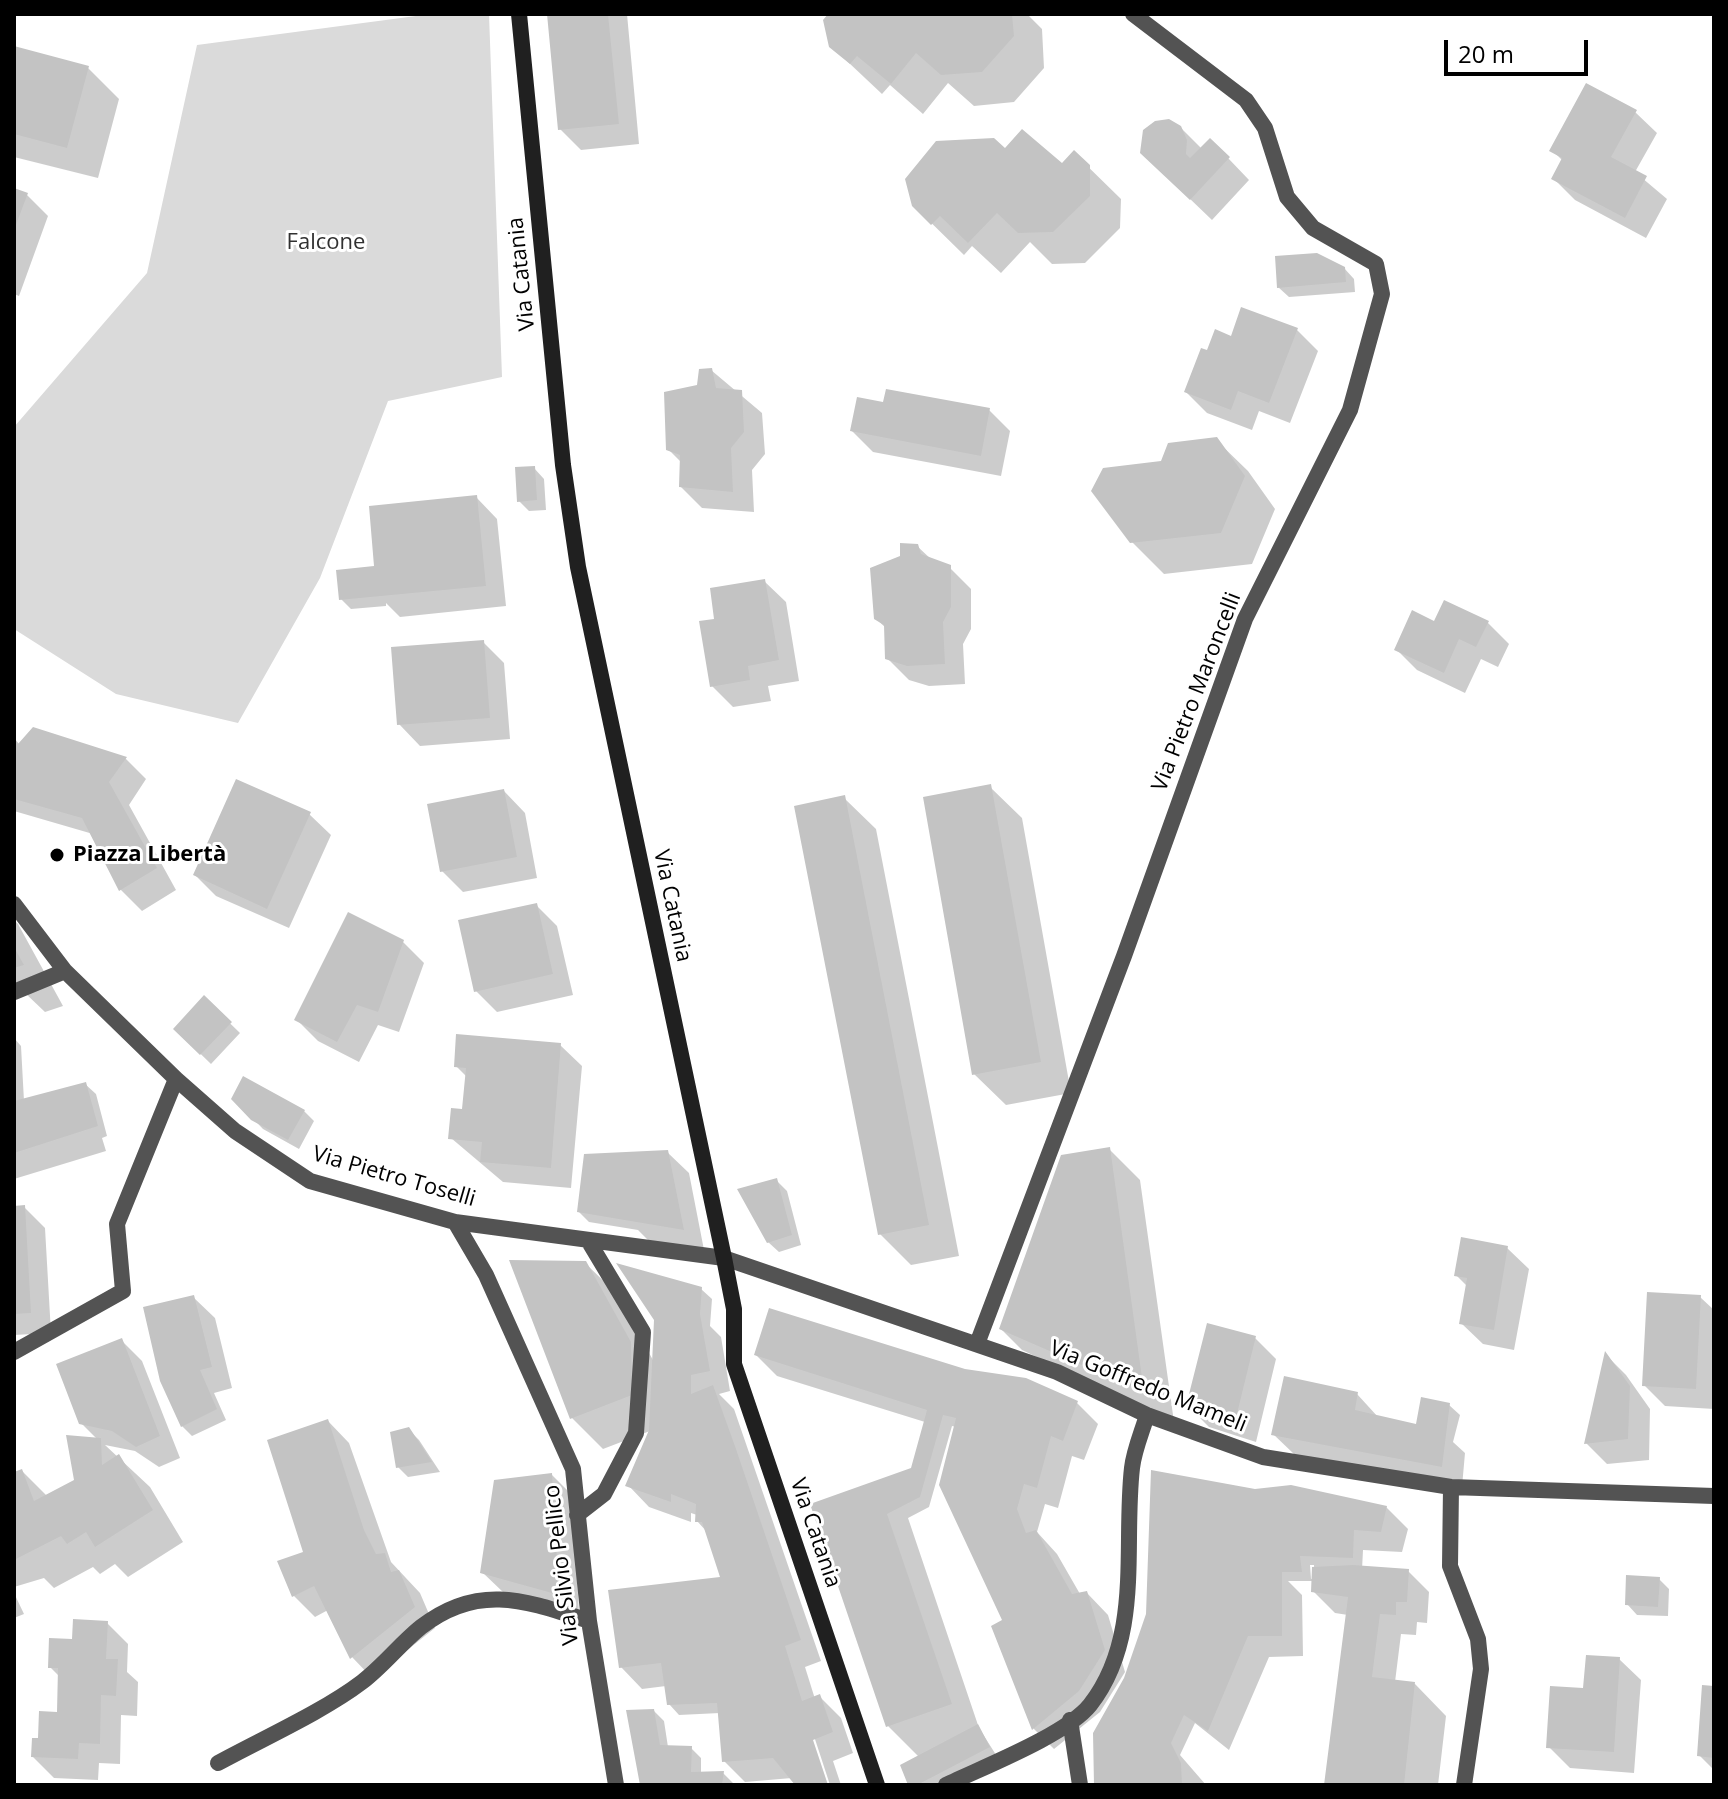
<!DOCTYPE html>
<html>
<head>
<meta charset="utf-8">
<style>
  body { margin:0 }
  #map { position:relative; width:1728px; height:1799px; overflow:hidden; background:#fff; font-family:"Open Sans",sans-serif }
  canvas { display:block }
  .frame { position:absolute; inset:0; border:16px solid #000; pointer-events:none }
  .scale { position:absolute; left:1444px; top:40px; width:144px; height:36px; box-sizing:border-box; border:4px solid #000; border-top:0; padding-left:10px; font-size:24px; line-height:28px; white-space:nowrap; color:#000; -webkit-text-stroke:6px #fff; paint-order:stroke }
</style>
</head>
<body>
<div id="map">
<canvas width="1728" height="1799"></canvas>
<div class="frame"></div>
<div class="scale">20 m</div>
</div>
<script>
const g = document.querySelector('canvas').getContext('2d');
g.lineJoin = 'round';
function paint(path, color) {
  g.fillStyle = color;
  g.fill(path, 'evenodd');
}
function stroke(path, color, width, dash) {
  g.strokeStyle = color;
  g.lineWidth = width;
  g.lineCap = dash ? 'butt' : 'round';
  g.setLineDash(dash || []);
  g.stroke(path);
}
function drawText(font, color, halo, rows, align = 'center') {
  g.font = font + ' "Open Sans",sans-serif';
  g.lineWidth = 6;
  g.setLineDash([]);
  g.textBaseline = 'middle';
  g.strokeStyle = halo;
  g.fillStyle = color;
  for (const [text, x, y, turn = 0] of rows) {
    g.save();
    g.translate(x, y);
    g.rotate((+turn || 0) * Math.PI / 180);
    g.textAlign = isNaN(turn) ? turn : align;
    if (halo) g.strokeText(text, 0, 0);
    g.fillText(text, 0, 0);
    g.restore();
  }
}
const green = new Path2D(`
  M431 14H489L502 377 388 401 320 578 238 723 116 694 14 629V427L147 273 197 45Z`);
const shadow = new Path2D(`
  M549 14H627L639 144 581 150 560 129Z
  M831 14H1027L1042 29 1044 68 1014 102 974 106 948 83 923 114 890 85 882 94 831 46Z
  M14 48 88 68 119 99 98 178 14 157Z
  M1635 112 1657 133 1635 172 1667 199 1646 238 1575 200 1553 178 1563 161 1552 150Z
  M1180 127 1202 149 1228 158 1249 180 1212 220 1164 174Z
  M1005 151 1062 166 1074 153 1121 199 1120 228 1085 263 1052 264 1030 242 1001 273 972 246 964 255 913 205Z
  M14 190 27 195 48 216 19 296 14 294Z
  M1344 268 1354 279 1355 292 1289 297 1278 287Z
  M1297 330 1318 351 1290 423 1259 411 1252 430 1207 413 1186 392 1209 353 1232 338Z
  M711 370 762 413 765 454 752 470 754 512 702 508 681 487 682 463 668 449 698 386Z
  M885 405 989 410 1010 431 1001 476 873 452 852 431Z
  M1216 440 1248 471 1275 509 1252 564 1164 574 1132 542 1162 463Z
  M534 468 544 479 546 510 529 511 519 501Z
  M476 497 497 519 506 606 400 617 386 603V606L351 609 341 599Z
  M917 546 933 561 949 567 971 589V629L963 644 965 684 929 686 909 680 887 658 886 628 875 618 902 558Z
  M764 581 786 602 799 681 768 686 771 701 733 707 712 686 717 621Z
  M1487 622 1509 644 1498 667 1481 659 1465 693 1417 670 1396 649 1435 623Z
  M483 642 504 663 510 739 420 746 399 724Z
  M14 738 20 745 125 758 146 779 129 805 176 890 142 911 121 890 93 834 14 811Z
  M990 787 1022 818 1071 1093 1006 1105 974 1074Z
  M504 791 525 813 537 878 463 892 442 871Z
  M844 798 876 829 959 1256 911 1265 880 1234Z
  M309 814 331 835 289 928 216 896 195 875Z
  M536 905 557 926 573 995 497 1012 476 991Z
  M14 920 18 924 63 1006 45 1012 25 993 14 998Z
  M403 942 424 963 399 1032 378 1025 359 1062 318 1041 297 1020Z
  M204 998 240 1033 211 1064 175 1029Z
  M14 1038 21 1046 24 1101 85 1084 96 1094 107 1136 102 1138 106 1151 14 1179Z
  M560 1045 582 1066 571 1188 503 1182 451 1138 464 1111 467 1077 456 1066Z
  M233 1098 304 1111 314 1121 299 1149 263 1129Z
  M1109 1149 1140 1180 1174 1422 1022 1350 1001 1329 1062 1157Z
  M667 1152 689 1173 704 1250 649 1241 638 1230 589 1222 579 1212Z
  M776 1180 787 1191 801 1245 779 1252 768 1242Z
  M14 1201V1208L24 1207 45 1228 51 1333 14 1335Z
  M1507 1248 1529 1269 1514 1350 1483 1344 1461 1323 1468 1287 1456 1275Z
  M585 1263 617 1294 654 1362 701 1289 712 1299 710 1326 721 1337 730 1391 719 1394 734 1409 821 1661 805 1667 815 1699 820 1697 841 1718 853 1753 833 1761 841 1785H830L812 1730 808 1731 826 1785H797L792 1778 745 1782 724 1761 720 1713 679 1715 669 1704 666 1686 642 1689 621 1667 722 1578 707 1532 697 1521V1515L691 1513V1522L649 1507 628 1485 650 1431 603 1449 572 1418Z
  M193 1297 215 1318 232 1388 214 1393 226 1420 192 1436 182 1426Z
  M1700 1297 1714 1310V1409L1665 1406 1644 1385Z
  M1255 1338 1276 1359 1256 1442 1209 1427 1188 1406Z
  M121 1340 142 1361 180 1458 159 1467 135 1451 105 1445 150 1487 183 1542 128 1577 115 1564 100 1574 93 1567 54 1588 44 1578 14 1587V1474L22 1471 47 1496 76 1481 97 1439 81 1423Z
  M756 1355 1077 1403 1098 1424 1084 1460 1072 1456 1058 1508 1045 1504 1037 1532 1057 1554 1080 1594 1087 1593 1108 1615 1125 1672 1100 1712 1054 1749 1034 1729 956 1427 952 1426 929 1507 908 1518 979 1728 998 1758 946 1785H910L919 1757 888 1726 812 1505 912 1469 925 1422 777 1376Z
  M1606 1355 1626 1375 1650 1409 1649 1460 1607 1464 1586 1443Z
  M1357 1394 1378 1417 1418 1426 1449 1405 1460 1415 1453 1442 1465 1453 1462 1487 1295 1455 1273 1434Z
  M328 1421 349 1443 391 1562 420 1593 435 1628 372 1678 352 1657 328 1610 315 1617 294 1596 306 1553Z
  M408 1429 419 1440 440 1472 408 1477 398 1467Z
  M552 1475 573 1496 579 1615 504 1593 482 1572Z
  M1255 1491 1386 1507 1408 1529 1402 1552 1363 1550 1362 1570 1408 1571 1429 1592 1427 1623 1417 1622 1416 1635 1401 1634 1395 1682 1415 1684 1446 1716 1438 1785H1326L1348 1615 1335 1613 1313 1591 1314 1581H1288L1302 1595 1303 1656 1269 1657 1229 1750 1195 1723 1180 1755 1206 1785H1096L1095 1733ZM1310 1565H1314V1579H1311Z
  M1659 1579 1669 1589 1668 1616 1637 1615 1627 1604Z
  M14 1593 24 1614 14 1618Z
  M107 1623 128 1644 127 1672 138 1682 137 1716 121 1715 120 1764 99 1763 98 1780 54 1778 33 1757 59 1714 60 1677 50 1667 74 1641Z
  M1619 1659 1641 1680 1634 1773 1570 1768 1549 1747 1585 1690Z
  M1714 1688V1770L1700 1756Z
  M654 1711 664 1721 668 1747 691 1748 701 1758V1774L723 1773 735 1785H642Z`);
const building = new Path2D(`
  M547 14H608L619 124 558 130Z
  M828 14H1012L1014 36 982 72 941 75 916 53 891 84 857 56 850 64 829 47 823 20Z
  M14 46 89 66 67 148 14 134Z
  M1586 83 1637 110 1611 157 1647 176 1625 218 1551 179 1562 158 1549 151Z
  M1169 119 1181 126 1187 140 1186 154 1190 158 1210 138 1230 157 1190 200 1140 153 1143 130 1155 121Z
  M1022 129 1062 163 1074 150 1090 165V196L1053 232 1018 233 997 213 968 243 940 216 931 225 912 206 905 179 936 141 994 138 1005 148Z
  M14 188 28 193 14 230Z
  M1317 253 1345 267 1346 282 1277 288 1275 256Z
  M1241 307 1298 328 1269 403 1238 391 1231 410 1184 392 1201 348 1207 350 1215 329 1231 336Z
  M712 368 716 388 742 390 744 432 731 448 733 492 679 487 680 455 666 450 664 392 697 385 699 369Z
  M886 389 990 408 981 456 850 431 857 397 883 402Z
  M1217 437 1245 476 1221 533 1130 543 1091 491 1103 468 1161 461 1168 443Z
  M535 466 537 500 517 502 515 467Z
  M477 495 486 586 339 600 336 570 374 566 369 506Z
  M900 543 918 544 921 554 951 565V607L943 622 945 664 907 666 885 659 884 625 874 619 870 568 900 556Z
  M765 579 779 660 748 666 750 680 710 687 699 621 714 619 710 588Z
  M1444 600 1489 621 1476 647 1459 639 1444 673 1394 650 1412 610 1434 621Z
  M484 640 490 718 397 725 391 647Z
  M33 727 127 757 109 782 157 868 119 891 82 818 14 799V739L18 744Z
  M236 779 311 812 267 909 193 875Z
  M991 784 1041 1062 972 1075 923 797Z
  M504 789 517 857 440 872 427 804Z
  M845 795 929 1225 878 1235 794 806Z
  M537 903 553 974 474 992 458 920Z
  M348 912 404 940 378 1012 357 1005 337 1042 294 1020Z
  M14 947 24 965 14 968Z
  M204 995 232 1022 200 1055 173 1029Z
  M456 1034 561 1043 551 1168 480 1162 482 1142 448 1139 451 1108 462 1109 466 1068 454 1067Z
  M243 1076 305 1110 288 1140 251 1120 231 1099Z
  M86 1082 98 1126 14 1153V1101Z
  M1110 1147 1144 1392 999 1329 1061 1155Z
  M668 1150 684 1230 577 1212 584 1154Z
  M777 1178 792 1235 767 1243 737 1189Z
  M25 1205 31 1313 14 1314V1206Z
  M1461 1237 1508 1246 1494 1330 1459 1324 1467 1278 1454 1276Z
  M509 1260 586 1261 631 1342 632 1395 570 1419Z
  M616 1263 702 1287 700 1314 710 1371 691 1375V1394L713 1385 736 1449 801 1640 785 1646 802 1701 820 1694 833 1732 813 1740 828 1785H795L773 1758 722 1762 717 1703 667 1705 661 1663 619 1668 608 1590 720 1577 702 1522H695L696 1504 671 1494V1502L625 1486 649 1430 654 1320Z
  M1647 1292 1701 1295 1696 1389 1642 1386Z
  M194 1295 212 1367 200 1370 217 1409 181 1427 160 1381 143 1307Z
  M769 1308 965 1369 1026 1378 1078 1401 1063 1441 1051 1436 1037 1488 1024 1484 1017 1509 1026 1533 1036 1530 1072 1594 1087 1591 1105 1650 1079 1691 1032 1730 991 1626 1002 1620 939 1485 956 1418 943 1415 920 1497 887 1514 952 1704 886 1727 810 1504 911 1468 927 1410 754 1355Z
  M1207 1323 1256 1336 1235 1422 1186 1406Z
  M122 1338 160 1436 136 1447 112 1431 79 1424 56 1364Z
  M1605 1351 1630 1386 1628 1439 1584 1444Z
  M1284 1376 1358 1392 1355 1410 1416 1424 1421 1397 1450 1403 1442 1467 1271 1435Z
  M328 1419 364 1530 376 1554 385 1553 391 1572 399 1570 415 1607 350 1659 314 1586 292 1597 277 1561 303 1552 267 1440Z
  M409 1427 432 1462 396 1468 390 1432Z
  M66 1435 101 1438 102 1465 119 1454 153 1510 95 1547 86 1532 67 1544 61 1536 14 1560V1472L22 1469 34 1501 74 1480Z
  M1151 1470 1255 1489 1291 1485 1387 1506 1381 1532 1354 1530 1353 1558 1300 1556 1302 1572H1282V1636H1248L1208 1731 1184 1715 1171 1743 1181 1763 1182 1785H1094L1093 1733 1124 1678 1146 1614Z
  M552 1473 559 1595 480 1573 494 1480Z
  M1353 1565 1409 1569 1407 1602H1396V1615L1380 1614 1372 1677 1415 1682 1404 1785H1324L1348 1597 1311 1592 1312 1567Z
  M1626 1575 1660 1577 1658 1607 1625 1605Z
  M73 1619 108 1621 106 1659H118L116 1696 101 1695 100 1744 79 1743 78 1759 31 1757 32 1738H38L39 1711 57 1712 58 1668H48L49 1638 72 1639Z
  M1586 1655 1620 1657 1614 1752 1546 1748 1550 1686 1583 1688Z
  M1702 1685 1714 1686V1758L1697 1756Z
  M654 1709 660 1745 692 1746 691 1772 724 1771 722 1785H640L626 1710Z
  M978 1724 990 1747 917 1785H908L900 1765Z`);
const minor = new Path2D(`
  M14 904 65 971 176 1079 235 1131 310 1181 455 1222 724 1258 1057 1372 1147 1415 1263 1457 1451 1487 1714 1496
  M14 992 65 971
  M455 1222 486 1275 573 1469 589 1621 616 1785
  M977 1344 1124 956 1245 619 1350 410 1382 294 1376 264 1313 228 1287 197 1265 128 1246 100 1133 14
  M14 1352 123 1291 117 1224 176 1079
  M1451 1487 1450 1566 1478 1639 1481 1669 1464 1785
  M577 1515 604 1494 636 1433 643 1332 589 1242
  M1070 1720 1080 1785
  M218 1763C262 1739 324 1711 362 1682 383 1666 400 1644 421 1627 479 1582 527 1601 589 1621
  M946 1785C983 1767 1066 1735 1090 1705 1143 1637 1123 1547 1132 1468 1134 1450 1142 1432 1147 1415`);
const secondary = new Path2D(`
  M519 14 563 465 578 567 724 1258 734 1309V1364L877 1785`);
const markers = [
  [57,855,8,"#000"]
];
const parkNames = [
  ["Falcone",326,243]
];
const streetNames = [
  ["Via Catania",522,274,-96],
  ["Via Pietro Maroncelli",1197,692,-69],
  ["Via Catania",672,906,78],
  ["Via Pietro Toselli",394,1177,16],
  ["Via Goffredo Mameli",1148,1387,22],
  ["Via Catania",815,1533,71],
  ["Via Silvio Pellico",562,1565,-97]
];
const poiNames = [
  ["Piazza Libertà",73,855]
];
paint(green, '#dadada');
paint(shadow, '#0003');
paint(building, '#c3c3c3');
stroke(minor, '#535353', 16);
stroke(secondary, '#202020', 16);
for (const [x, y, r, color] of markers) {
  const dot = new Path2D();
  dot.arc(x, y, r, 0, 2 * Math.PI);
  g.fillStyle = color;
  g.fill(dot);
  stroke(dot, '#fff', 3);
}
drawText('22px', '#313131', '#fff', parkNames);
drawText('22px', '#000', '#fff', streetNames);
drawText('bold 22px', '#000', '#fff', poiNames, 'left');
</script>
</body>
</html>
